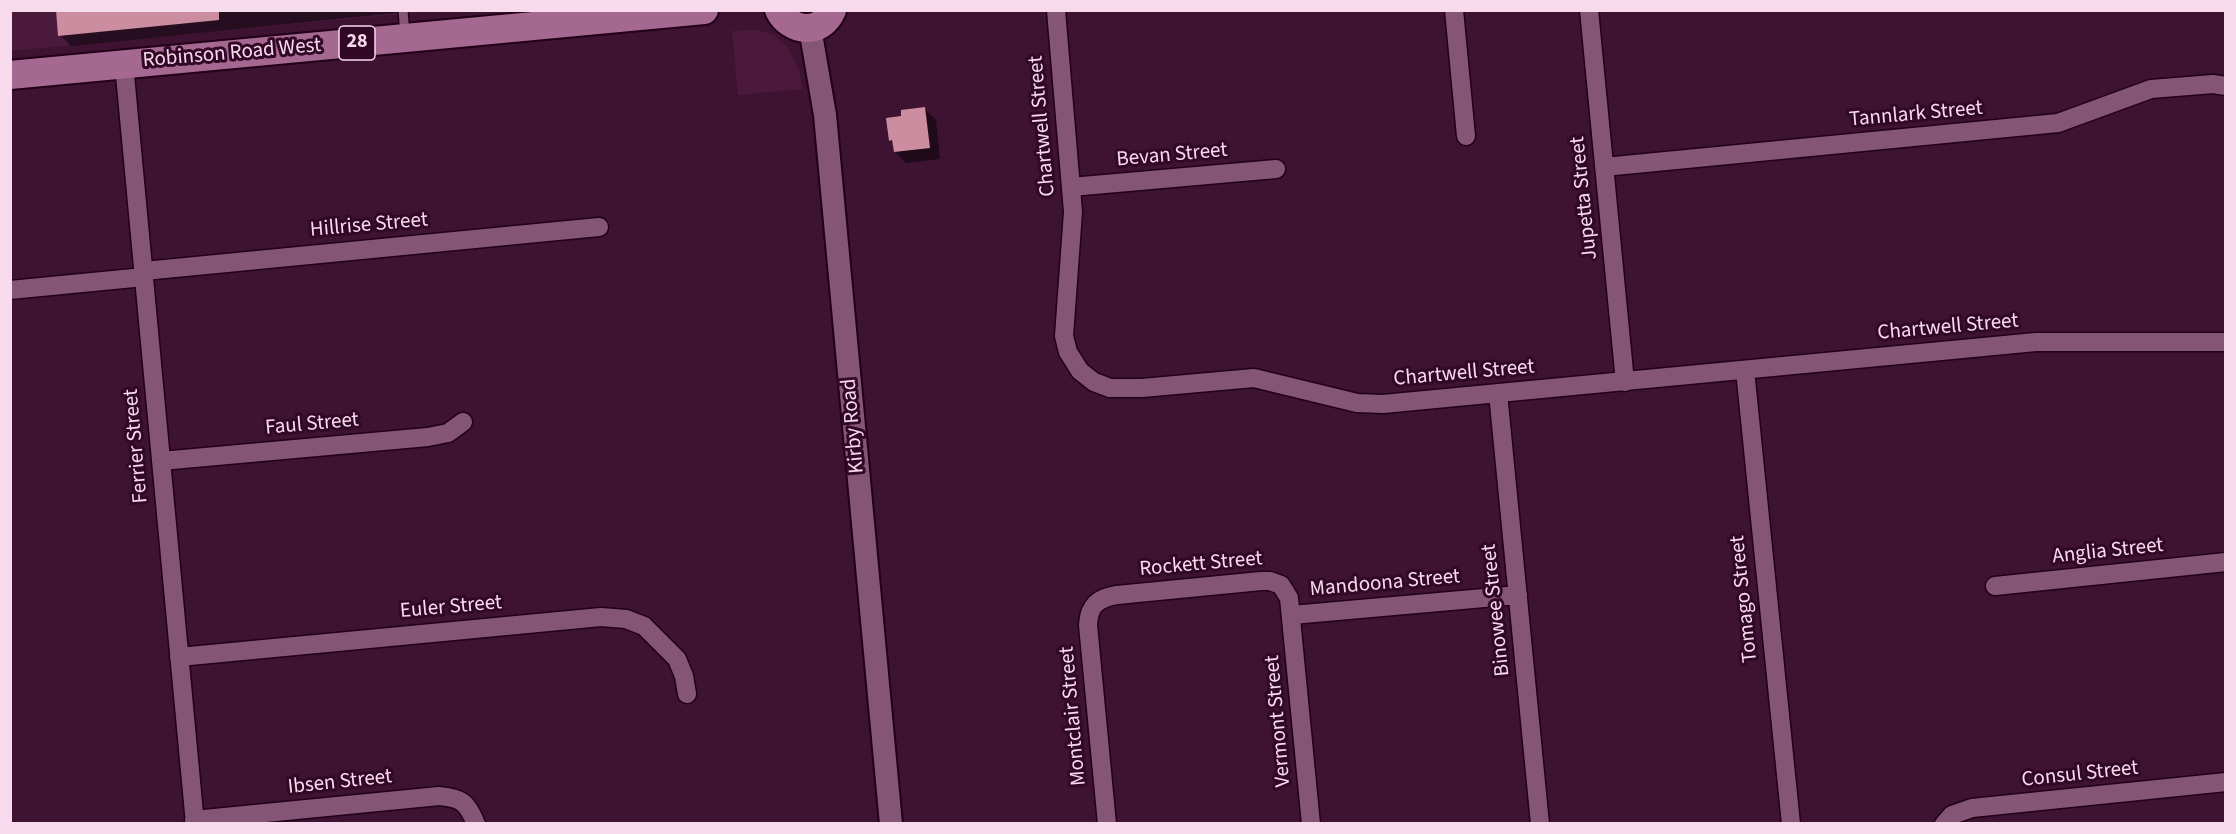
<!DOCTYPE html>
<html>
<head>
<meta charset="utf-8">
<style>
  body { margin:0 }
  #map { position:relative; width:2236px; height:834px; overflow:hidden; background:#3d1331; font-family:"Source Sans 3",sans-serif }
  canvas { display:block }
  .frame { position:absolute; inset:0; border:12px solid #f7daec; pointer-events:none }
</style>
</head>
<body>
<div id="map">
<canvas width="2236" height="834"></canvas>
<div class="frame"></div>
</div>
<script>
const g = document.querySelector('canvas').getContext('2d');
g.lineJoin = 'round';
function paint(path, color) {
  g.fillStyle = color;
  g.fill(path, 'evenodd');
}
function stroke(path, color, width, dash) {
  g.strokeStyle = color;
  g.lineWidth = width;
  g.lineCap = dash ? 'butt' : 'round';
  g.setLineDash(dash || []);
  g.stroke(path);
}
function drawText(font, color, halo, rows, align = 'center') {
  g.font = font + ' "Source Sans 3",sans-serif';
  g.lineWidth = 6;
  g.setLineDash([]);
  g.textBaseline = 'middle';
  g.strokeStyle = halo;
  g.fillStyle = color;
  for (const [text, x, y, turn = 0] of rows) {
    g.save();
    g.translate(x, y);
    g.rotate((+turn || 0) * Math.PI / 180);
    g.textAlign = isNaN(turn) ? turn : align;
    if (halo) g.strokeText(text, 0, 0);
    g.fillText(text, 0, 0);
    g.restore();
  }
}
const built = new Path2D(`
  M11 11H432L11 51Z
  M757 30 774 35 787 47 798 68 803 89 738 95 732 31Z`);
const shadow = new Path2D(`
  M57 10H426L71 46 60 35Z
  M925 109 936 120 940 159 906 163 895 152 894 144 890 140 903 117Z`);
const building = new Path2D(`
  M56 10H219V20L58 36Z
  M925 107 930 148 894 152 892 140 889 141 886 118 901 116V110Z`);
const service = new Path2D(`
  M403 10 405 36`);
const minor = new Path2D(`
  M1056 10 1073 212 1064 336 1068 352 1080 371 1094 382 1110 388H1142L1254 378 1357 403 1383 404 2036 342H2226
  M1454 10 1466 136
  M1589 10 1625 382
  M124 64 195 824
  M1604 167 2058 123 2151 89 2213 84 2226 86
  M1071 187 1276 169
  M144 271 599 227
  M10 290 144 277
  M1745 370 1791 824
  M1498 393 1540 824
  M161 461 428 437 448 433 463 422
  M1995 586 2226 562
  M1292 615 1518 595
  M179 657 601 617 626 619 644 626 677 659 684 676 687 694
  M194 820 439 796C462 798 467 802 476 824
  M1107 824 1088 625C1089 605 1098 598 1117 595L1261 581H1270L1281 585 1289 598 1311 824
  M1944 824 1952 815 1972 808 2226 782`);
const tertiary = new Path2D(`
  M810 28 825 115 891 824`);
const primary = new Path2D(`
  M779 10C790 32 821 36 832 10
  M10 75 704 10`);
const shields = [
  [357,43,36]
];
const shieldNames = [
  ["28",357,43]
];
const streetNames = [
  ["Robinson Road West",232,54,-5],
  ["Tannlark Street",1916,115,-5],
  ["Chartwell Street",1043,126,-95],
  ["Bevan Street",1172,156,-5],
  ["Jupetta Street",1585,198,-96],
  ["Hillrise Street",369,226,-5],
  ["Chartwell Street",1948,328,-5],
  ["Chartwell Street",1464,374,-5],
  ["Faul Street",312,425,-5],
  ["Kirby Road",854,426,-95],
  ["Ferrier Street",137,446,-95],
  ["Anglia Street",2108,552,-6],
  ["Rockett Street",1201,565,-5],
  ["Mandoona Street",1385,584,-5],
  ["Tomago Street",1745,599,-96],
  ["Euler Street",451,608,-5],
  ["Binowee Street",1497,610,-96],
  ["Montclair Street",1074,716,-95],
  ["Vermont Street",1279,721,-95],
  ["Consul Street",2080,775,-6],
  ["Ibsen Street",340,783,-6]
];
paint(built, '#4a193c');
paint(shadow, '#0007');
paint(building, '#cb8d9f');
stroke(service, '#220018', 12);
stroke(minor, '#220018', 21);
stroke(tertiary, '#220018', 26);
stroke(primary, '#220018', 32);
stroke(service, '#855575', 9);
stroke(minor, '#855575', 18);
stroke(tertiary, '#855575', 22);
stroke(primary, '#a56891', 28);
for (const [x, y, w] of shields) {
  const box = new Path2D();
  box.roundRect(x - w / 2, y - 17, w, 34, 4.5);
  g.fillStyle = '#320827';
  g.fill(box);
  stroke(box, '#f7daec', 1.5);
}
drawText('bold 20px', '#f7daec', null, shieldNames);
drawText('21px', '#f7daec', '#320827', streetNames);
</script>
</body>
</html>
